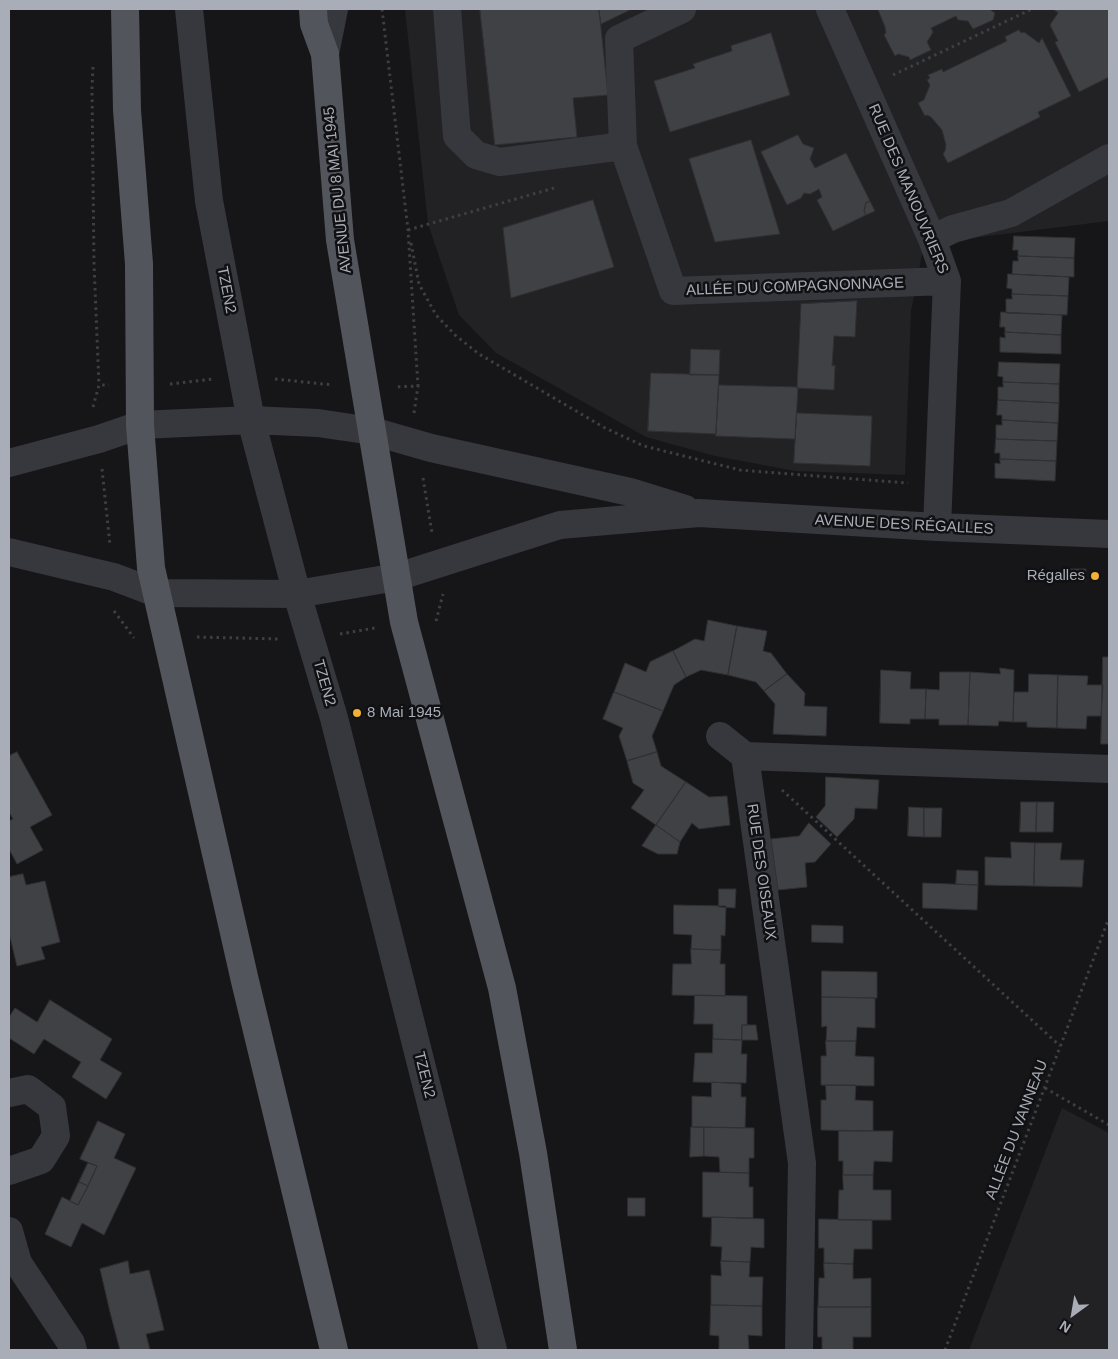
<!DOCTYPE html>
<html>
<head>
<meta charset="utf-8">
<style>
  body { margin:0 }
  #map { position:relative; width:1118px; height:1359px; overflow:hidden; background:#161618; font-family:Arial,sans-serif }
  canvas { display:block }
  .frame { position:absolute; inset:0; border:10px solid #a8adb8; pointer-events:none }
  .north { position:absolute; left:1048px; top:1289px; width:50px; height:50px; -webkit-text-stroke:4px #111113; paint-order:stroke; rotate:212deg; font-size:14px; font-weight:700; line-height:20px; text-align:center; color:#a8adb8 }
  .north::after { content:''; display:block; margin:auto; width:18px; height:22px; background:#a8adb8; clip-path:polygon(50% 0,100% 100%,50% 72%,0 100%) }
</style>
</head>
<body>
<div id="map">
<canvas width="1118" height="1359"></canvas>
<div class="frame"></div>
<div class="north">N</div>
</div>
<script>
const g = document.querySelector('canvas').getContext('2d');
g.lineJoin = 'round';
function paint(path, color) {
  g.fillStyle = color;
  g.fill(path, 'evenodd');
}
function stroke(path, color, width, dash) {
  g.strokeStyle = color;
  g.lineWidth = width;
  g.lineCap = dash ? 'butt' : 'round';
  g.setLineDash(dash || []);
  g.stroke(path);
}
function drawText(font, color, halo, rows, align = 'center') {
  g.font = font + ' Arial,sans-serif';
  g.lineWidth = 5;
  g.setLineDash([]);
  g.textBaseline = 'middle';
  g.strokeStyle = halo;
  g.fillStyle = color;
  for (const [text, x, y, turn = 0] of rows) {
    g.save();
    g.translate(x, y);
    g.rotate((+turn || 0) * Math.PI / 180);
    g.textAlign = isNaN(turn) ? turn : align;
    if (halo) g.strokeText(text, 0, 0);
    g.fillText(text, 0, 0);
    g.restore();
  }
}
const built = new Path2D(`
  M405 9H1109V221L924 244 911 311 905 475 795 471 715 456 646 437 496 353 459 315 428 224Z
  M1062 1108 1109 1133V1350H969Z`);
const building = new Path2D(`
  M480 9H599L608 95 573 98 577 137 495 145Z
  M599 9H632L601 24Z
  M878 9H989L995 13 993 20 973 29 968 21 958 20 956 16 931 28 933 32 927 42 931 50 910 60 909 57 898 54 895 56 884 35 886 33 885 27Z
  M1053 9H1109V77L1079 92 1055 42 1058 41 1050 25 1058 13Z
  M1019 30 1021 33 1024 32 1039 43 1042 38 1071 96 1038 112 1040 117 948 163 943 154 945 151 946 145 942 130 931 117 927 115 925 116 918 103 924 100 930 85 927 80 930 78 928 75 942 69 943 72 1007 41 1005 37Z
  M771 33 790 95 670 132 654 81 695 68 693 64 732 51 731 46Z
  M798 135 803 144 814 148 810 159 815 168 846 153 870 201 866 203 864 211 866 215 833 231 817 200 822 197 819 189 810 194 804 193 801 198 787 205 761 152Z
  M751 140 780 234 715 242 689 159Z
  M593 200 614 267 511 298 503 228Z
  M870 201 875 211 866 215 864 211 866 203Z
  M1014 236 1075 238 1074 258 1018 256V250H1013Z
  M1018 256 1074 258V277L1012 274 1013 261H1018Z
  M1008 274 1069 277 1068 296 1012 294V289L1007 288Z
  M1012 294 1068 296 1067 315 1006 313V299H1012Z
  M857 301 855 337 834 336 832 366 835 365 834 390 797 388 801 304Z
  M1001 312 1062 315 1061 335 1005 332V327H1000Z
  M1005 332 1061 335V354L1000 352V337L1005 338Z
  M691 349 720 350 719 375H690Z
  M999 362 1060 364 1059 384 1003 382V377L998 376Z
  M651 373 719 375 716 434 648 431Z
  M1003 382 1059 384V403L998 400V387H1003Z
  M719 385 798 387 795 439 716 436Z
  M998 400 1059 403 1058 423 1002 420V415H997Z
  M797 413 872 416 870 466 794 463Z
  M1002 420 1058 423 1057 441 996 439V425H1002Z
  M996 439 1057 441 1056 461 1000 459V453H995Z
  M1000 459 1056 461 1055 481 995 478V463L1000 464Z
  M1068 569H1086V581H1068Z
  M708 620 737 626 728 675 701 670 686 677 673 651 695 639 704 641Z
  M737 626 767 631 763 651 771 653 787 674 764 691 756 682 728 675Z
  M673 651 686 677 674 685 663 711 614 692 625 663 646 672 650 662Z
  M1103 657H1109V744H1101Z
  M1000 668 1014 670 1013 722 999 721 998 726 968 725 970 672 1000 674Z
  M881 670 911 672 910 689H926L925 719H910V724L880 723Z
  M940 672H970L968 725H939V719H925L926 689 939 690Z
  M787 674 805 693 804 706 827 707 826 736 773 734 775 704 764 691Z
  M1029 674 1058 675 1057 728 1027 727V722H1013L1014 692H1028Z
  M1058 675 1088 676 1087 685H1103L1101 716H1087L1086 729 1057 728Z
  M614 692 663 711 652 736 657 752 627 761 619 736 623 728 603 719Z
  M17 752 52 815 30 827 43 850 17 864 9 849V821L13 819 9 812V756Z
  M657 752 661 766 686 782 656 825 631 808 644 790 633 783 627 761Z
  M826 777 879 780 877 809 855 808 854 819 837 837 816 817 825 806Z
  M686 782 709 797 727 796 730 825 699 829 692 823 680 842 656 825Z
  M1021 802H1037L1036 832H1020Z
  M1037 802H1054L1053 832H1036Z
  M909 807 924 808V837L908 836Z
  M924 808H942L941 837H924Z
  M809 823 831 844 815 862 805 863 807 887 778 890 771 839 799 836Z
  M656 825 680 842 677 854H658L642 846Z
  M1011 842 1035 843 1034 886 985 885V857L1011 858Z
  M1035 843H1062L1060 860H1084L1082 887 1034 886Z
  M957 870 978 871V885L956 884Z
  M23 874 26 885 45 881 60 942 41 947 45 959 17 966 9 933V877Z
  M923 883 978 885 977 910 923 908Z
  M719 889H736L735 908 719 907Z
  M674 905 726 906 725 936 721 935V950L691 949 692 935 674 934Z
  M812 925 843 926V943L812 942Z
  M691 949 721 950 720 964H725V996L672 995 673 964H691Z
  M822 971 877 972V998L822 997Z
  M695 995 747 996V1025H742V1040L713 1039V1024H694Z
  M822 997 875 998V1028L857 1027 856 1041H826L827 1026 822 1027Z
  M50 1000 112 1039 100 1060 122 1073 106 1099 72 1077 81 1062 44 1039 34 1054 9 1038V1017L15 1008 37 1022Z
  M742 1025H756L758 1040H742Z
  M713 1039 742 1040 741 1054H747L746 1083 693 1082 695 1053H712Z
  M826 1041H856L855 1056 874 1057V1086L821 1085V1056H826Z
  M712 1082 741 1084V1097H746L745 1128 692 1127V1096L711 1097Z
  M826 1085H856L855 1100 873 1101V1131L821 1130V1100H826Z
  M98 1121 125 1134 114 1158 136 1168 104 1235 82 1223 71 1247 45 1234 62 1197 78 1205 88 1186 97 1166 80 1159Z
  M691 1127H704V1156L690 1157Z
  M704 1127 754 1128V1158H749V1173L720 1172 719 1157 704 1156Z
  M839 1131H893L892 1162 874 1161 873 1175H843V1161H839Z
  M88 1163 97 1166 88 1186 79 1182Z
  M703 1172 749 1173V1187H753V1218L703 1217Z
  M843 1175H873V1190H891V1220H838L839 1190H843Z
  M79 1182 88 1186 78 1205 70 1201Z
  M628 1198H645V1216H628Z
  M712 1217 764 1219V1248L751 1247 750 1262 721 1261 722 1247 711 1246Z
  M819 1219 872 1220V1249H854L853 1264 824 1263V1248H819Z
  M128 1261 130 1274 149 1270 157 1301 164 1330 146 1334 150 1350H120L110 1312 100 1269Z
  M721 1261 750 1262 749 1277H763L762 1306 711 1305V1275L721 1276Z
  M824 1263 853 1264V1279L871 1278V1307H818L819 1278H824Z
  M711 1305 762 1306V1336L748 1335 749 1350H719V1336L710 1335Z
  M818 1307H871V1337H853V1350H822V1337H818Z`);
const path = new Path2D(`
  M382 9 408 230 418 386 394 387
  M93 67 92 88 94 264 99 385
  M893 75 1032 9
  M408 230 554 188
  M411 243 419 284 436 315 455 335 479 354 605 428 644 446 740 470 908 483
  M275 379 333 385
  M170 384 214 379
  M93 407 99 385H109
  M414 413 418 386
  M102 469 110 545
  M423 478 432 533
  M114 611 134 638
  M436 621 443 594
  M340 634 375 628
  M197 637 279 639
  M782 790 1060 1046
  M1045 1088 1109 1125
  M945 1350 1109 918`);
const minor = new Path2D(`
  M189 9 209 201 251 420 297 594 334 718 493 1350
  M447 9 457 136 476 155 500 162 623 146
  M682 9 619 39 623 146 673 291 947 281
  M830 9 932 239 947 281 937 527
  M325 54 334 9
  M932 239 953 229 1011 213 1109 158
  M9 463 99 439 140 425 251 420 318 423 372 431 431 448 630 492 685 509
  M9 552 114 577 156 593 297 594 397 577 560 525 699 513 937 527 1109 534
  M720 736 745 756
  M9 1093 28 1089 52 1107 56 1136 41 1160 9 1171
  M9 1231 18 1263 71 1343 73 1350
  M799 1350 802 1163 745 756 1109 769`);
const major = new Path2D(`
  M125 9 127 110 139 264 140 425 151 568 245 981 334 1350
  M313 9 314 24 325 54 340 240 404 622 502 988 533 1153 563 1350`);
const markers = [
  [1095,576,5,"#f2b134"],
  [357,713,5,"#f2b134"]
];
const streetNames = [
  ["RUE DES MANOUVRIERS",908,189,67],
  ["AVENUE DU 8 MAI 1945",338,190,-96],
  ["ALLÉE DU COMPAGNONNAGE",795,287,-2],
  ["TZEN2",226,290,79],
  ["AVENUE DES RÉGALLES",904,525,3],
  ["TZEN2",324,683,74],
  ["RUE DES OISEAUX",761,872,82],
  ["TZEN2",424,1075,76],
  ["ALLÉE DU VANNEAU",1017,1130,-69]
];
const poiNames = [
  ["Régalles",1085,576],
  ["8 Mai 1945",367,713,"left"]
];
paint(built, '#222225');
paint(building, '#404145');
stroke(building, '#303034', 1);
stroke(path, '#3d3f44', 3, [2.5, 4]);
stroke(minor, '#37383d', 28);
stroke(major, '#53555c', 28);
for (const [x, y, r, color] of markers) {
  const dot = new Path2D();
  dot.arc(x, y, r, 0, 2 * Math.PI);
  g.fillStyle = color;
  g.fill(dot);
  stroke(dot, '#111113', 2);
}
drawText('15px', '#a8adb8', '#111113', streetNames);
drawText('15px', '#a8adb8', '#111113', poiNames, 'right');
</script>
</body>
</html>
